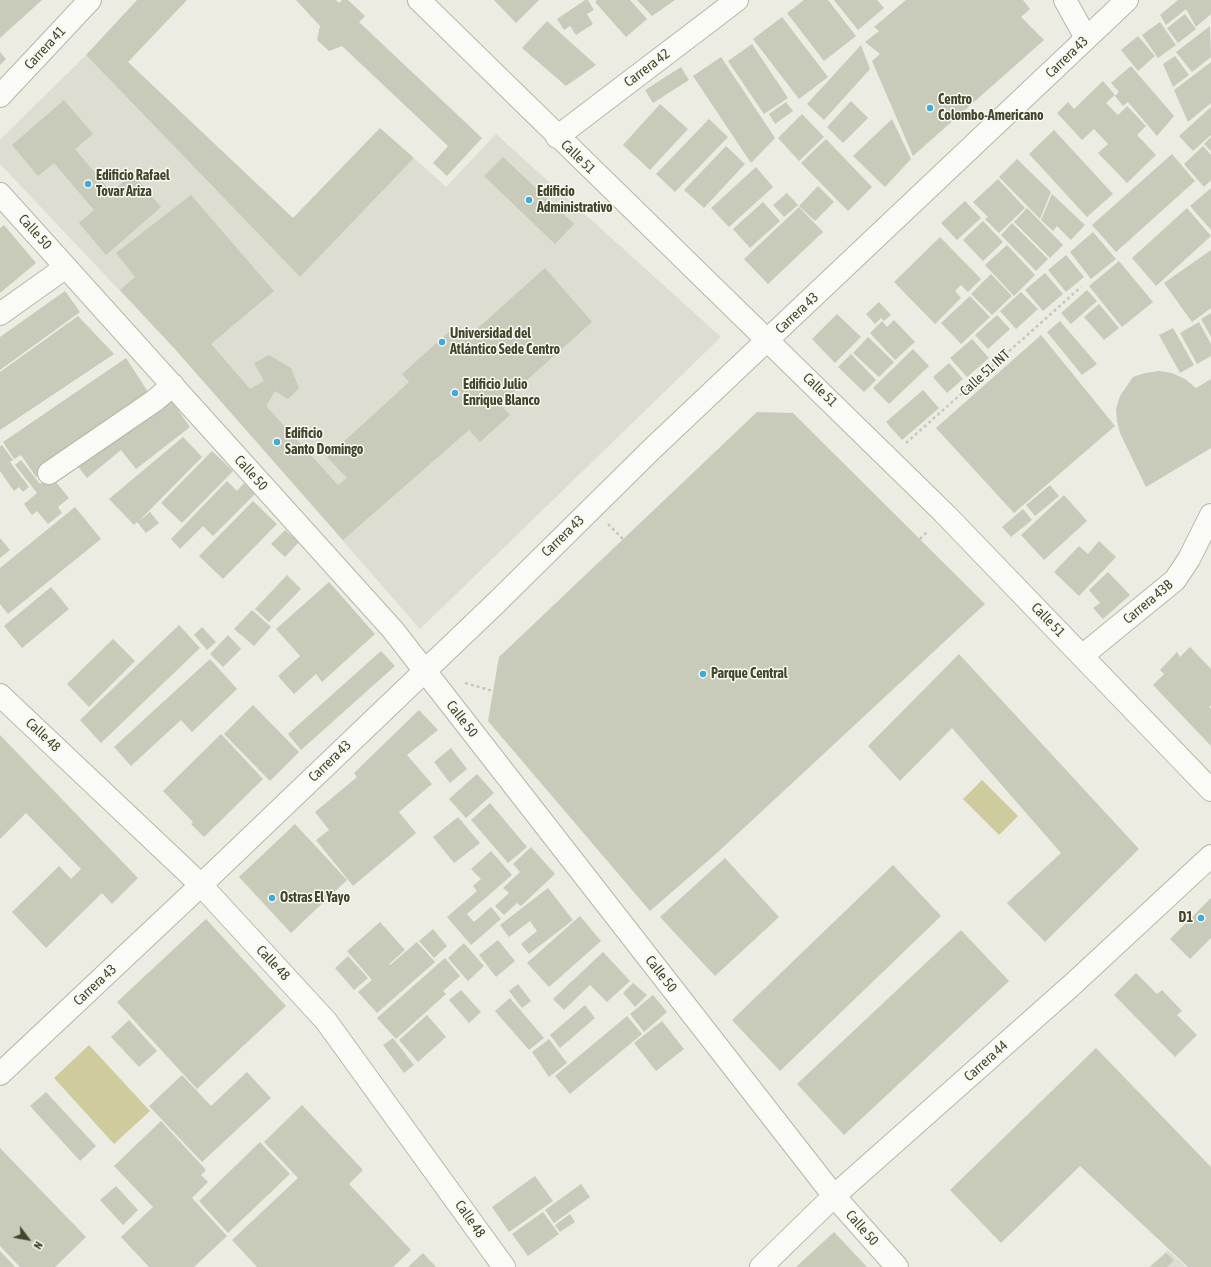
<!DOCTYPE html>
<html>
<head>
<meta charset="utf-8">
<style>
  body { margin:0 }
  #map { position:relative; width:1211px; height:1267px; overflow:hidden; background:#ecece3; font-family:"Asap Condensed",sans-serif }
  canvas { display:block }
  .north { position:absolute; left:8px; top:1219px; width:40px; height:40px; -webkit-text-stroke:3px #f9f9f3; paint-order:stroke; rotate:122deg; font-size:11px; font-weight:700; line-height:16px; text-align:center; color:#43462a }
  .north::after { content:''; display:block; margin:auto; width:14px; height:18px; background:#43462a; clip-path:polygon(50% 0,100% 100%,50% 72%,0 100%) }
</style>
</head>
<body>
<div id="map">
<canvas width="1211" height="1267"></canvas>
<div class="north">N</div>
</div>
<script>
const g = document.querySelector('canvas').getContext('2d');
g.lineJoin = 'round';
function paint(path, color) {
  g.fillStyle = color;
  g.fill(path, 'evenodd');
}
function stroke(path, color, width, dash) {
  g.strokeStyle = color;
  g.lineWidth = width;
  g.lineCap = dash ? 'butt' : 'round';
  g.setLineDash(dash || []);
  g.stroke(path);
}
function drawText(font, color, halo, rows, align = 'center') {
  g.font = font + ' "Asap Condensed",sans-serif';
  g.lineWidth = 3;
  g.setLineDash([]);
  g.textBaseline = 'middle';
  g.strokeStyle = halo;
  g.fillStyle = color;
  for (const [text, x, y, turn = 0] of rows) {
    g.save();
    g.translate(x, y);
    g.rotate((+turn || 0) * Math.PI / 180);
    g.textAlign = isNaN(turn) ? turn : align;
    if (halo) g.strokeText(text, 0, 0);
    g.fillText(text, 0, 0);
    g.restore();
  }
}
const built = new Path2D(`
  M86 55 300 277 414 158 446 187 496 134 721 337 420 629 174 348 0 164V140Z
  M1168 1250 1186 1267H1149Z`);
const water = new Path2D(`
  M982 780 1018 816 999 835 963 799Z
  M89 1045 150 1111 114 1144 54 1078Z`);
const building = new Path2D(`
  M0 0H42L0 38Z
  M137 0H187L128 62 293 218 380 128 414 158 300 277 86 55Z
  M296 0H336L339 3 342 0H348L365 16 359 22 482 138 447 176 433 163 448 146 342 46 329 51 317 40 320 26Z
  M494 0H539L516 23Z
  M585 0H588L594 10 587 14 593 24 576 35 570 26 564 30 557 19Z
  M597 0H630L647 19 626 37 595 2Z
  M637 0H675L652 16Z
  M804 0H828L856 36 824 61 787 13Z
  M834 0H877L884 8 858 30Z
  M906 0H1023L1030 9 1021 17 1044 40 913 156 872 61 880 54 865 42 879 31 874 27Z
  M1178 0H1211V14L1196 27 1186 9 1166 25 1160 15Z
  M1185 14 1196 29 1178 43 1167 28Z
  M782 17 828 77 799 99 753 39Z
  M547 21 596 65 566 86 522 48Z
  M1160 22 1176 45 1158 58 1142 35Z
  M1210 26 1211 57 1192 72 1176 52Z
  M1138 36 1155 56 1138 71 1121 50Z
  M752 44 788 98 764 114 728 61Z
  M861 45 870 69 824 120 807 104Z
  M0 52 6 59 0 65Z
  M1175 56 1189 75 1173 87 1163 64Z
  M721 57 775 138 751 163 693 76Z
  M1211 62V103L1188 122 1174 90Z
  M1131 66 1174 116 1157 136 1128 102 1123 106 1115 96 1119 92 1111 83Z
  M681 67 689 80 653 103 645 90Z
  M1103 81 1115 95 1106 103 1118 115 1127 106 1146 126 1137 135 1156 155 1127 183 1098 153 1108 144 1094 129 1082 140 1057 113 1068 102 1074 109Z
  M64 100 93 134 75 149 111 192 133 174 161 207 106 255 79 223 94 210 54 163 38 176 12 145Z
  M851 101 868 118 843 143 827 127Z
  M786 102 793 111 775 124 769 114Z
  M660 104 688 129 650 170 623 145Z
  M1211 107V135L1193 151 1179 136Z
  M802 114 824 137 799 161 778 138Z
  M709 119 728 137 675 192 656 174Z
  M892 119 911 159 885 187 853 156Z
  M1054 130 1113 194 1087 217 1029 154Z
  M1211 137V151L1204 144Z
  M826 139 872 187 848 211 801 163Z
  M726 146 745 164 704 208 684 190Z
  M1203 146 1211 155V180L1204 187 1184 164Z
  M1172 154 1195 181 1116 252 1092 225Z
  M503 157 574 224 555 244 484 176Z
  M1017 159 1051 192 1040 219 999 177Z
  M756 167 773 187 729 227 711 208Z
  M998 179 1025 208 999 233 985 219 988 217 973 202Z
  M818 186 834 202 815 221 799 206Z
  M1211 188V230L1190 206Z
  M787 193 798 205 784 217 773 205Z
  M1052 194 1085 225 1071 240 1057 226 1053 231 1041 220Z
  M191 195 274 291 211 344 250 389 264 381 254 363 269 355 291 368 299 388 288 399 275 391 266 406 338 485 347 478 327 457 409 382 402 374 451 330 459 326 469 336 545 268 592 322 500 404 510 415 480 442 469 430 343 540 174 348 120 290 135 277 116 253Z
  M965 201 981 218 957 240 941 223Z
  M763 202 780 221 750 248 733 229Z
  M799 207 823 232 768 284 744 259Z
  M1027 208 1063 245 1050 258 1014 222Z
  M1187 208 1211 236 1156 286 1132 258Z
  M983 221 1003 242 983 261 963 240Z
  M1012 223 1048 259 1036 271 1001 235Z
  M4 225 36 263 0 293V228Z
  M1093 232 1116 259 1091 279 1070 252Z
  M940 237 981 279 968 292 961 285 955 291 961 298 935 324 894 282Z
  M1007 245 1035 275 1014 296 985 265Z
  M1211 250V308L1192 322 1164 283Z
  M1066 255 1084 277 1066 292 1048 270Z
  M1119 261 1153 302 1122 327 1089 286Z
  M1045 273 1063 294 1043 311 1025 290Z
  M991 274 1012 296 992 315 971 294Z
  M1087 290 1097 301 1071 324 1061 313Z
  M65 291 80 312 0 370V337Z
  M1021 292 1038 309 1016 329 1000 311Z
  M970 296 990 317 961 344 941 323Z
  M879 302 891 315 884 321 881 318 875 324 866 314Z
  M1099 304 1119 328 1104 340 1084 317Z
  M1211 313V337L1201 319Z
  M837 314 861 337 835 363 812 339Z
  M997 315 1010 329 988 349 975 335Z
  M78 316 114 354 0 430V372Z
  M894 320 915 342 895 360 870 333 882 321 887 327Z
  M1060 321 1097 364 1082 375 1047 332Z
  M1199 322 1211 344V356L1197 364 1180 333Z
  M1173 328 1194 365 1180 373 1159 335Z
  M1041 335 1115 426 1014 513 936 428Z
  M868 337 894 362 879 377 853 353Z
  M972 339 989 358 967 377 950 358Z
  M913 349 929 366 889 404 873 388Z
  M851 354 876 380 864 392 838 367Z
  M126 358 152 398 36 477 21 455 14 459 3 442Z
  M949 363 963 379 947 393 933 377Z
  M1159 371 1172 373 1185 379 1196 388 1211 379V448L1146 487 1120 433 1117 421 1116 409 1120 396 1133 377 1145 373Z
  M923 390 939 408 902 440 886 422Z
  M171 400 190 427 136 469 121 450 87 478 76 464Z
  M757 412 793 413 985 604 718 852 650 911 488 721 499 657Z
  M183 437 202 457 139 521 150 512 159 523 146 533 137 522 134 525 109 499Z
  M2 445 13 460 10 462 29 487 23 492 19 487 14 491 0 471V447Z
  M212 451 233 471 182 523 161 503Z
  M21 460 40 484 50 475 69 498 58 507 62 513 48 524 37 511 32 515 24 504 37 493 15 465Z
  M227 481 237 491 244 483 255 494 213 536 203 526 180 549 171 539Z
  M1050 485 1059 496 1035 516 1026 505Z
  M1064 495 1087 521 1044 560 1021 535Z
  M253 501 277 524 223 579 199 556Z
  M75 507 101 539 8 614 0 604V568Z
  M1023 509 1032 520 1011 537 1002 527Z
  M285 530 299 542 285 557 271 544Z
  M0 538 10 550 0 558Z
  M1099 541 1116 557 1079 596 1054 572 1079 546 1088 554Z
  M1108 572 1130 595 1103 619 1093 608 1100 603 1089 590Z
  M287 575 301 589 269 622 255 609Z
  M329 582 375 634 322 682 316 674 294 694 278 676 300 656 276 629Z
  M51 587 69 609 22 648 4 626Z
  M252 610 271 627 254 646 234 629Z
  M179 625 200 648 101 743 80 720Z
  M202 627 216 642 207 650 194 635Z
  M228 635 241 649 223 667 210 654Z
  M113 639 135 661 89 707 67 684Z
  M1190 647 1211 669V705L1209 707 1211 709V746L1153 685 1164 674 1160 670 1177 652 1180 657Z
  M381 651 395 666 301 750 288 734Z
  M959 654 1139 849 1045 942 1007 903 1061 853 952 728 900 781 868 746Z
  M210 659 237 689 192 732 181 720 131 766 114 747Z
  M253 705 299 752 270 781 224 734Z
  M419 710 438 730 407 755 432 784 399 812 416 833 353 886 316 840 329 830 315 812 357 777 354 773Z
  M221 734 263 779 204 837 191 824 193 822 163 791Z
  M0 735 138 878 112 904 102 893 46 948 12 912 59 866 71 879 81 869 26 813 0 839Z
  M451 748 467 769 450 783 434 762Z
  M477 774 494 793 466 818 449 799Z
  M490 803 527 847 508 863 471 820Z
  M458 817 480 843 454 863 433 837Z
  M295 824 347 880 291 933 239 877Z
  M531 847 555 874 521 906 517 903 504 915 495 906 509 893 503 888 520 872 513 864Z
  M491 851 512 875 467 914 474 922 491 907 501 919 471 945 447 917 477 891 473 886 481 879 471 869Z
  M725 858 779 917 715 976 660 917Z
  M893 865 941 916 780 1071 732 1020Z
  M548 888 573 920 529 954 521 944 537 931 530 921 509 937 500 925Z
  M1211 898V938L1190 959 1170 939Z
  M580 916 601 941 549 987 527 963Z
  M206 919 286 1006 197 1089 117 1002Z
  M380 922 405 950 389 964 390 965 417 942 435 962 377 1013 358 992 372 980 347 951Z
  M433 929 447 946 434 958 419 941Z
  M961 930 1009 981 844 1135 797 1084Z
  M498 940 515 961 496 977 479 955Z
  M464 943 484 966 468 981 448 958Z
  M603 952 630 981 607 1002 590 985 564 1010 553 999Z
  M348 956 368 978 354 990 335 968Z
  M445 958 460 976 443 991 446 994 396 1039 377 1018Z
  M1136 973 1157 994 1162 990 1182 1011 1177 1015 1197 1035 1175 1057 1114 995Z
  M633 983 647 995 635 1007 623 993Z
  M518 984 531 1001 522 1008 509 991Z
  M461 990 481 1012 469 1023 449 1000Z
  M653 995 667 1012 644 1032 630 1014Z
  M510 998 544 1038 529 1050 495 1011Z
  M585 1005 595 1018 560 1048 550 1035Z
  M427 1015 446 1037 418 1062 399 1040Z
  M627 1016 642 1034 570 1094 555 1076Z
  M129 1020 157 1051 139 1067 111 1037Z
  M662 1021 684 1049 656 1071 634 1043Z
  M393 1038 414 1065 404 1073 383 1045Z
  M549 1039 567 1063 549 1077 532 1052Z
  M1096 1048 1211 1167V1267H1188L1080 1166 1001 1243 950 1190Z
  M247 1072 271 1098 202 1162 149 1106 182 1075 211 1106Z
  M46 1092 96 1146 80 1161 30 1106Z
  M302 1105 363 1170 349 1184 411 1250 393 1267H257L232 1240 298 1178 264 1142Z
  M161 1121 206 1170 201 1175 208 1182 192 1198 227 1236 194 1267H149L121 1237 153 1207 114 1166Z
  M260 1142 290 1174 228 1233 199 1201Z
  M0 1148 86 1237 55 1267H20L0 1246Z
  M535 1176 553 1201 509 1232 492 1207Z
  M581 1184 590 1197 554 1223 545 1210Z
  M116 1186 138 1210 123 1225 100 1200Z
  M543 1212 559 1234 528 1256 512 1234Z
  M570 1214 575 1222 560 1232 555 1225Z
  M834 1232 867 1267H796Z
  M0 1251 15 1267H0Z
  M423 1253 436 1267H408Z
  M1166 1253 1174 1260 1167 1267H1150Z`);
const path = new Path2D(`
  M906 443 1081 287
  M608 524 623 539
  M920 539 928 531
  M465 683 493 691`);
const minor = new Path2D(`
  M419 0 944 513 1211 790
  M1065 0 1086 38
  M0 96 90 0
  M557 137 737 0
  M0 194 393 630 834 1196 897 1267
  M0 314 66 267
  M49 473 154 401 173 385
  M1082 656 1175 580 1189 559 1211 515
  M0 695 201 885 326 1021 504 1267
  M0 1074 201 885 496 603 653 448 1127 0
  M761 1267 834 1196 1073 984 1211 856`);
const markers = [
  [930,108,4,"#42aad7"],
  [88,184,4,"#42aad7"],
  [529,200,4,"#42aad7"],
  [442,342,4,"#42aad7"],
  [455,393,4,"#42aad7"],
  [277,442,4,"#42aad7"],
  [703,674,4,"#42aad7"],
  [272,898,4,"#42aad7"],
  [1201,918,4,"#42aad7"]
];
const streetNames = [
  ["Carrera 41",45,48,-47],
  ["Carrera 43",1067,57,-44],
  ["Carrera 42",647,68,-37],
  ["Calle 51",578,157,44],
  ["Calle 50",35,232,48],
  ["Carrera 43",797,313,-43],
  ["Calle 51 INT",985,373,-42],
  ["Calle 51",820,390,44],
  ["Calle 50",251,473,48],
  ["Carrera 43",563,536,-44],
  ["Carrera 43B",1148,602,-40],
  ["Calle 51",1048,620,46],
  ["Calle 50",462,719,52],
  ["Calle 48",43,735,43],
  ["Carrera 43",330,761,-44],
  ["Calle 48",273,963,47],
  ["Calle 50",661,974,52],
  ["Carrera 43",95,985,-43],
  ["Carrera 44",986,1061,-42],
  ["Calle 48",470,1219,55],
  ["Calle 50",862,1228,49]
];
const poiNames = [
  ["Centro",938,100],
  ["Colombo-Americano",938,116],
  ["Edificio Rafael",96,176],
  ["Tovar Ariza",96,192],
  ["Edificio",537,192],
  ["Administrativo",537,208],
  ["Universidad del",450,334],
  ["Atlántico Sede Centro",450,350],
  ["Edificio Julio",463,385],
  ["Enrique Blanco",463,401],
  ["Edificio",285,434],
  ["Santo Domingo",285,450],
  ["Parque Central",711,674],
  ["Ostras El Yayo",280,898],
  ["D1",1193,918,"right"]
];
paint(built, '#ddded1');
paint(water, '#cecc9d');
paint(building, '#c8caba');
stroke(minor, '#b6b7a8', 24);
stroke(path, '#c7c8bd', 2.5, [3, 3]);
stroke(minor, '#fafaf6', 22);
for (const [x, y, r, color] of markers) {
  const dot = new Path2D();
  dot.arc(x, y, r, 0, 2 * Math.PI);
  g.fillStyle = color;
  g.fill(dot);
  stroke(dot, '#f9f9f3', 1.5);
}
drawText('14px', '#43462a', '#f9f9f3', streetNames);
drawText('bold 14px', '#43462a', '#f9f9f3', poiNames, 'left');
</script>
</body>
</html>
